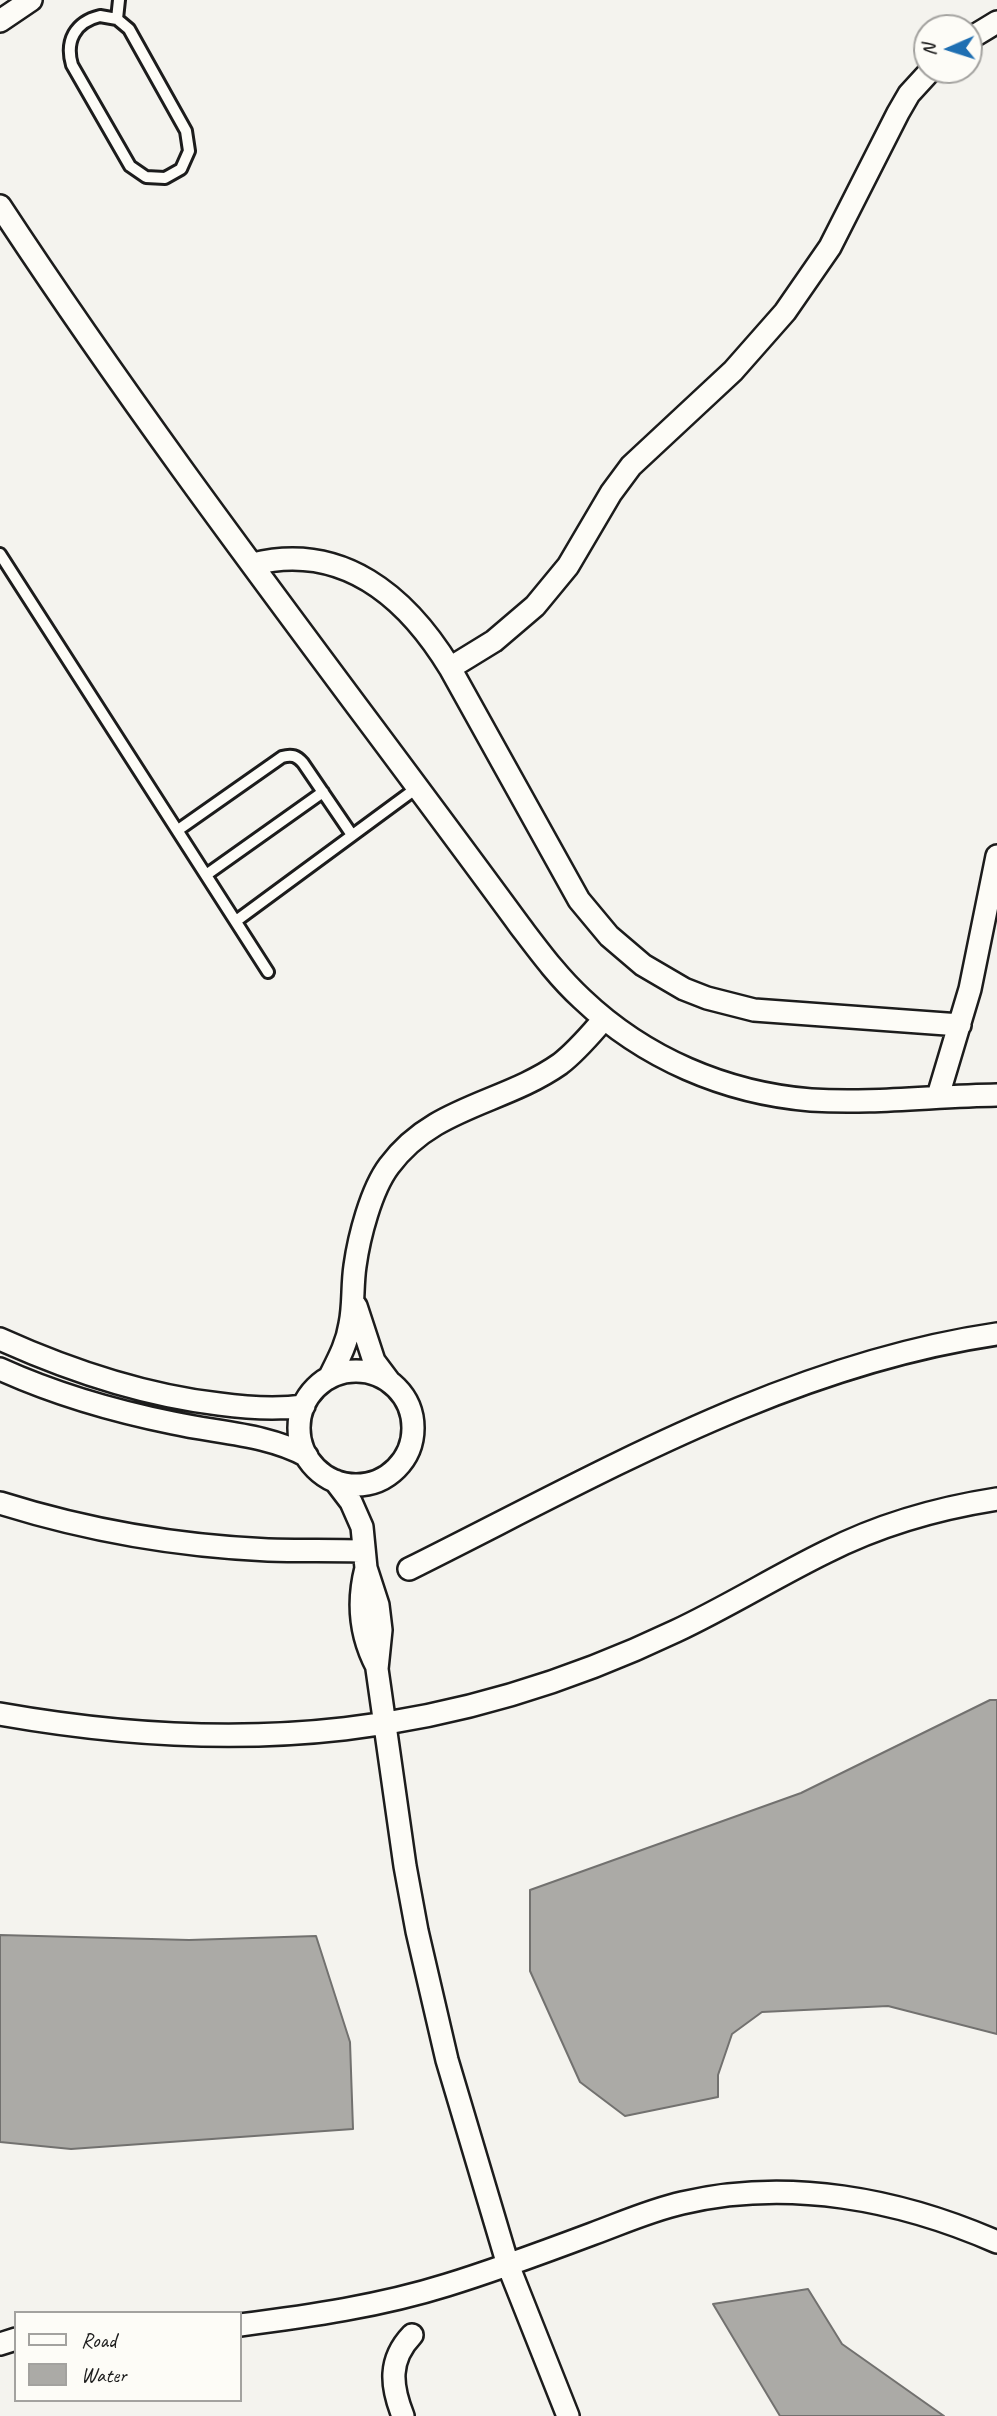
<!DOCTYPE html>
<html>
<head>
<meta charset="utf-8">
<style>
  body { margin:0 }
  #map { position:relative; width:997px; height:2416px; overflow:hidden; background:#f4f3ee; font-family:Caveat,sans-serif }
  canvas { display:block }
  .legend { position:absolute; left:14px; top:2311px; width:228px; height:91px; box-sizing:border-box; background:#fdfcf7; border:2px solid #a3a29f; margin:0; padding:9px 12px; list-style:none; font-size:21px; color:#1c1c1c }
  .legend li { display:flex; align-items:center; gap:14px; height:35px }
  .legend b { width:35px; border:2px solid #a3a29f }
  .north { position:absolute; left:913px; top:14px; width:70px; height:70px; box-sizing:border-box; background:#fdfcf7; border:2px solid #a3a29f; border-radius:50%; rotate:267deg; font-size:19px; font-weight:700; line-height:28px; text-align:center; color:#1c1c1c }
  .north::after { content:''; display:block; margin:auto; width:24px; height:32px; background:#1f6fb2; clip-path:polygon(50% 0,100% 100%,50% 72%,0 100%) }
</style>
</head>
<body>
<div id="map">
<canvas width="997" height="2416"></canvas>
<ul class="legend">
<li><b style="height:9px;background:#fdfcf7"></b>Road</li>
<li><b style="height:19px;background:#abaaa6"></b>Water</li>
</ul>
<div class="north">N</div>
</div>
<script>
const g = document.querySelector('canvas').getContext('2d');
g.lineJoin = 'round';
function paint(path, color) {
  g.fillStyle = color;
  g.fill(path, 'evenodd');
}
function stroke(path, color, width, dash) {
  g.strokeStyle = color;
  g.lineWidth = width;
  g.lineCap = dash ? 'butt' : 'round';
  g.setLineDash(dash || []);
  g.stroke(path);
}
const water = new Path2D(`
  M990 1700H997V2034L888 2006 762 2012 732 2034 718 2075V2097L625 2116 580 2082 530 1971V1890L801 1793Z
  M0 1935 189 1940 316 1936 350 2042 353 2129 71 2149 0 2142Z
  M808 2289 842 2344 944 2416H780L713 2304Z`);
const service = new Path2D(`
  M100 16 117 19 129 29 186 131 189 151 181 169 165 178 146 177 130 166 72 65C65 41 75 22 100 16Z
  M117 19 119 0
  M0 554 268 972
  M178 830 282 757C292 754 297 756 303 763L352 835
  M206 875 323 792
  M236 921 418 787`);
const minor = new Path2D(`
  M0 21 31 0
  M969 39 997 22
  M0 206C162 453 345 687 520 926 539 951 558 977 582 999 644 1058 725 1093 811 1100 872 1104 935 1096 997 1095
  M253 564C342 542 406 596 450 668L579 900 609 936 643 965 684 989 707 998 754 1010 960 1025
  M450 668 494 641 535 606 568 566 611 493 631 466 733 371 785 312 830 247 898 113 909 94 931 70
  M938 1096 970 989 997 856
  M356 1306 374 1361 389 1381
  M0 1339C71 1371 142 1395 219 1404 248 1408 275 1410 304 1406
  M0 1369C55 1394 114 1411 173 1423 218 1433 267 1434 307 1456
  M299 1428a57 57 0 1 1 114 0a57 57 0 1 1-114 0Z
  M329 1378C338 1360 347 1344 350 1324 354 1305 352 1286 355 1266 359 1237 371 1190 389 1166 433 1106 503 1104 560 1064 577 1051 590 1035 604 1019
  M335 1481 351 1502 362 1527 366 1568 378 1605 381 1630 377 1669 405 1866 417 1931 447 2060 508 2265 568 2416
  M0 1503C86 1530 178 1546 268 1550 300 1551 332 1550 364 1551
  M366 1568C357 1603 360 1635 377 1667
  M409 1569C598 1475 785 1365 997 1334
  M0 1714C243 1757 452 1738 676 1631 727 1607 775 1577 826 1552 879 1525 939 1508 997 1499
  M240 2325C310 2316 380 2306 447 2285 496 2270 544 2252 592 2234 622 2223 651 2210 682 2203 788 2178 899 2199 997 2242
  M0 2344 16 2339
  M403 2416C391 2386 388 2360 412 2335`);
paint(water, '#abaaa6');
stroke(water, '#72716f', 2);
stroke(service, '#1c1c1c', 16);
stroke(minor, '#1c1c1c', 26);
stroke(service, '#fdfcf7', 10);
stroke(minor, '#fdfcf7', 21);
</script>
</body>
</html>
